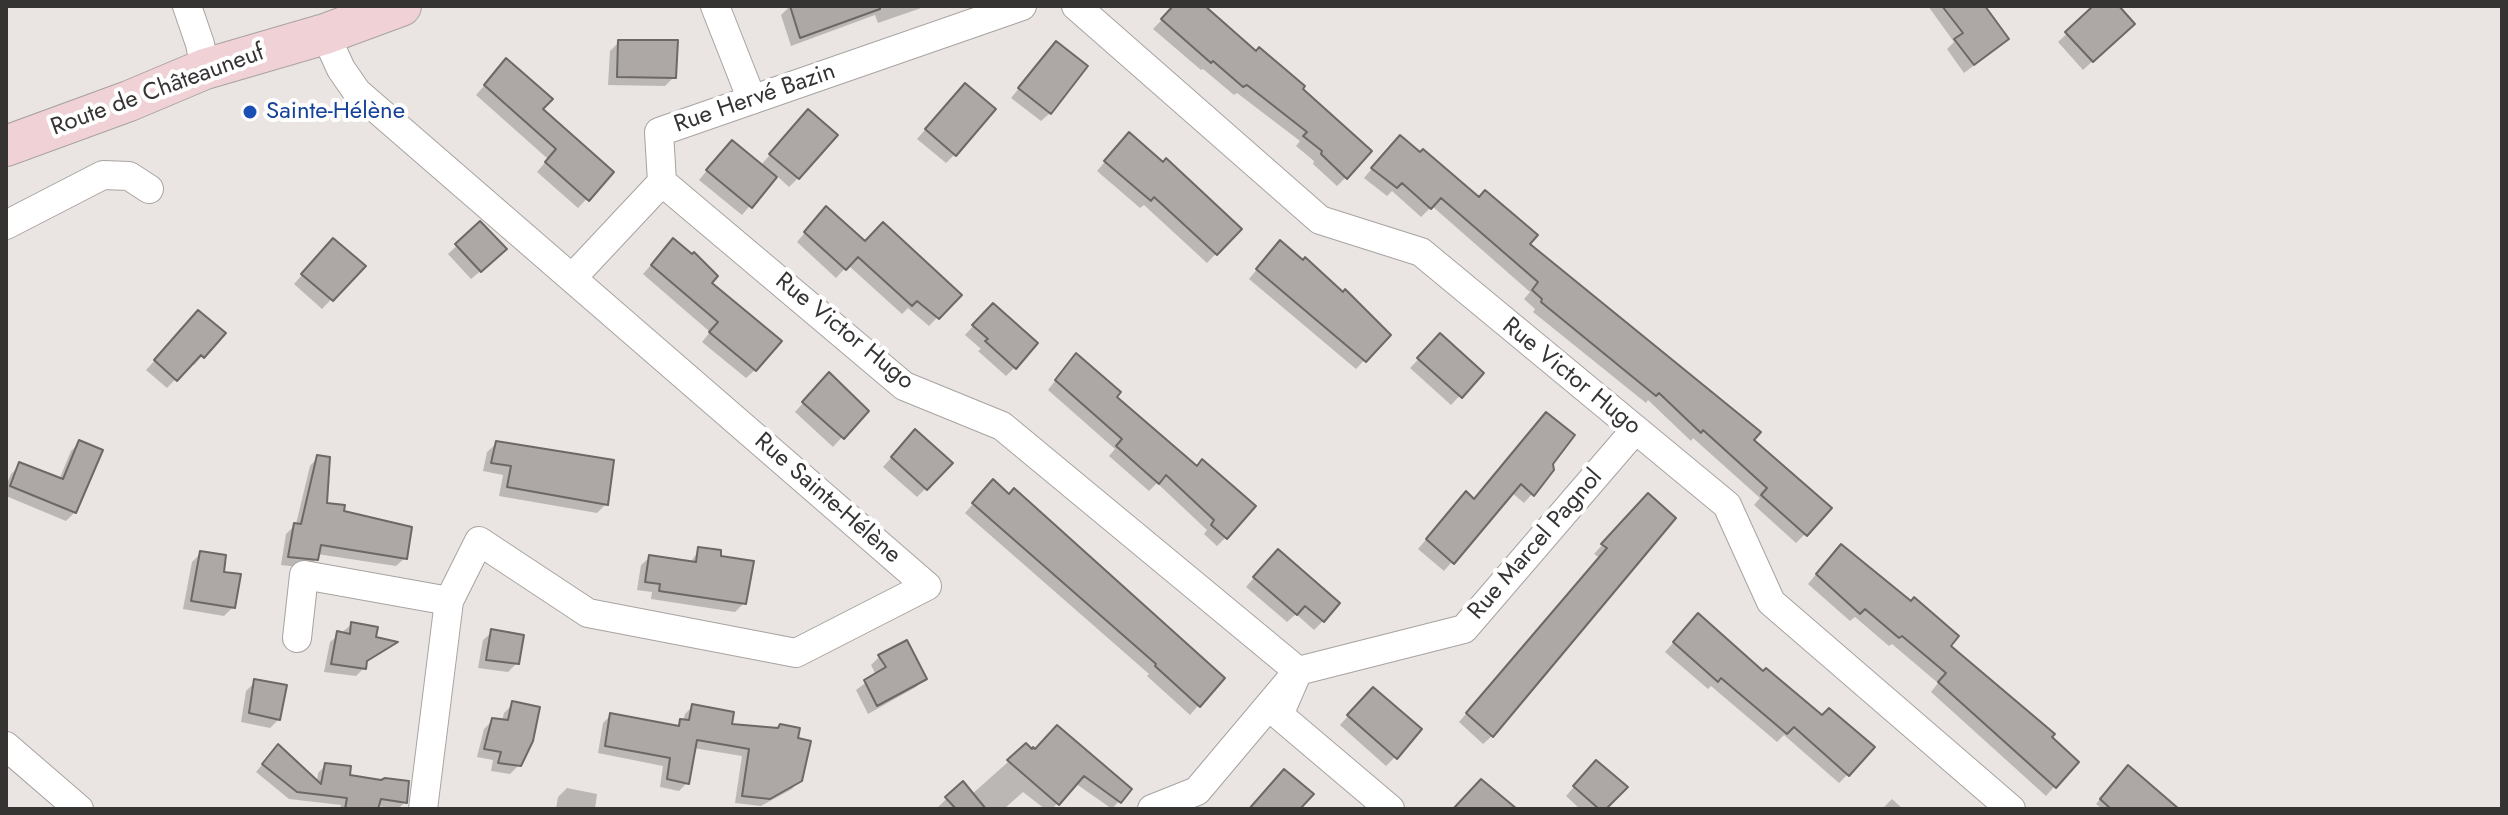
<!DOCTYPE html>
<html>
<head>
<meta charset="utf-8">
<style>
  body { margin:0 }
  #map { position:relative; width:2508px; height:815px; overflow:hidden; background:#eae5e2; font-family:Jost,sans-serif }
  canvas { display:block }
  .frame { position:absolute; inset:0; border:8px solid #363433; pointer-events:none }
</style>
</head>
<body>
<div id="map">
<canvas width="2508" height="815"></canvas>
<div class="frame"></div>
</div>
<script>
const g = document.querySelector('canvas').getContext('2d');
g.lineJoin = 'round';
function paint(path, color) {
  g.fillStyle = color;
  g.fill(path, 'evenodd');
}
function stroke(path, color, width, dash) {
  g.strokeStyle = color;
  g.lineWidth = width;
  g.lineCap = dash ? 'butt' : 'round';
  g.setLineDash(dash || []);
  g.stroke(path);
}
function drawText(font, color, halo, rows, align = 'center') {
  g.font = font + ' Jost,sans-serif';
  g.lineWidth = 8;
  g.setLineDash([]);
  g.textBaseline = 'middle';
  g.strokeStyle = halo;
  g.fillStyle = color;
  for (const [text, x, y, turn = 0] of rows) {
    g.save();
    g.translate(x, y);
    g.rotate((+turn || 0) * Math.PI / 180);
    g.textAlign = isNaN(turn) ? turn : align;
    if (halo) g.strokeText(text, 0, 0);
    g.fillText(text, 0, 0);
    g.restore();
  }
}
const shadow = new Path2D(`
  M790 6H927L878 23 875 15 791 46 781 15Z
  M1175 6H1202L1300 89 1346 177 1337 186 1313 164 1314 161 1296 146 1300 141 1237 93 1234 95 1203 69 1201 70 1153 29Z
  M1928 6H1982L1998 47 1964 73 1947 49 1954 42Z
  M2096 6H2116L2123 33 2083 70 2058 42Z
  M619 42 674 77 665 86 608 85 610 51Z
  M1056 43 1050 113 1041 121 1011 98Z
  M498 70 612 172 578 208 537 172 548 159 476 95Z
  M956 94 955 154 946 163 917 139Z
  M800 121 798 178 789 187 776 175 742 215 699 180 723 151 760 166Z
  M1120 144 1162 164 1240 229 1207 263 1144 205 1140 208 1097 171Z
  M1391 146 1527 244 1751 440 1805 534 1796 543 1754 505 1760 498 1693 438 1691 441 1648 400 1646 403 1533 312 1535 309 1524 299 1530 292 1432 206 1421 217 1392 191 1387 196 1364 178Z
  M818 217 959 295 929 326 908 308 902 314 848 265 836 278 797 242Z
  M480 224 496 258 471 279 448 254Z
  M324 250 363 266 322 309 294 284Z
  M664 250 709 283 755 370 746 378 702 342 710 332 643 274Z
  M1272 251 1388 335 1356 369 1249 279Z
  M984 314 1015 367 1006 376 978 351 981 349 965 335Z
  M190 322 223 333 194 365 191 363 167 388 146 370Z
  M1432 345 1481 373 1451 405 1410 368Z
  M1068 364 1114 397 1196 468 1226 537 1217 546 1204 534 1207 530 1157 483 1149 491 1109 456 1115 449 1048 390Z
  M820 384 866 411 833 447 795 412Z
  M1538 423 1532 494 1524 503 1511 492 1444 571 1418 549 1457 503 1474 501Z
  M906 441 950 464 917 497 883 467Z
  M80 442 75 512 66 521 6 496V486L11 474 20 465 59 480 71 451Z
  M497 443 606 504 597 513 499 496 503 475 483 471 487 452Z
  M318 457 325 505 342 512 405 558 396 566 317 554 316 559 307 568 281 565 286 534 296 524 310 466Z
  M984 491 1222 678 1190 715 1147 676 1149 674 965 513Z
  M1639 504 1492 736 1483 744 1459 722 1600 558 1594 554Z
  M699 550 719 557 744 603 735 612 651 599 652 592 637 590 641 565 650 557 690 563Z
  M201 553 221 574 233 607 224 616 183 609 192 562Z
  M1832 555 1948 646 2076 762 2046 796 1931 692 1938 683 1892 644 1889 646 1855 617 1850 621 1808 584Z
  M1269 560 1323 621 1314 630 1296 614 1287 622 1246 587Z
  M352 624 374 639 394 643 365 663 364 668 356 676 324 672 330 642Z
  M1689 625 1848 774 1839 783 1784 735 1777 742 1711 686 1708 689 1665 652Z
  M492 632 517 663 508 672 478 668 483 640Z
  M880 656 925 678 916 687 868 714 856 690 876 675 871 665Z
  M255 682 279 719 270 728 241 722 246 691Z
  M1364 698 1395 757 1386 766 1340 725Z
  M513 704 519 765 510 774 491 771 493 760 477 757 484 729 493 720 502 721 504 713Z
  M693 706 730 726 800 780 792 789 761 806 735 803 742 756 693 748 687 783 679 791 660 787 663 766 598 753 603 723 611 715 675 727 683 721 685 714Z
  M1057 727 1119 801 1112 809 1075 783 1052 809H1045L1023 792 1004 809H940L938 807 962 784 971 795 1026 746 1035 751Z
  M271 754 317 783 318 773 326 765 405 802 398 809 377 806 376 809H340L341 805 289 799 256 772Z
  M1587 772 1604 809H1580L1566 796Z
  M2119 776 2167 809H2102L2096 804Z
  M567 788 597 794 595 809H556L558 797Z
  M1892 799 1903 809H1882Z`);
const building = new Path2D(`
  M790 6H880V9L800 38Z
  M1173 6H1205L1256 51 1259 47 1305 86 1303 89 1372 151 1347 179 1321 154 1322 151 1303 136 1307 132 1247 85 1243 87 1213 61 1211 63 1161 19Z
  M1942 6H1985L2009 39 1974 65 1954 39 1963 33Z
  M2093 6H2119L2135 24 2093 62 2065 32Z
  M618 40H678L676 78 617 77Z
  M1056 41 1088 66 1051 114 1018 88Z
  M506 58 553 99 543 109 614 172 589 201 545 162 556 149 484 85Z
  M965 83 996 109 956 156 925 129Z
  M808 109 838 135 799 179 769 154Z
  M1129 132 1163 162 1166 158 1242 229 1217 255 1154 197 1151 201 1104 161Z
  M1400 135 1420 152 1423 149 1479 197 1485 190 1538 235 1530 244 1761 432 1754 440 1832 508 1807 536 1761 495 1767 488 1703 430 1701 433 1659 393 1656 396 1541 302 1542 299 1532 290 1538 282 1441 198 1431 209 1402 183 1397 188 1371 168Z
  M732 140 777 177 752 208 706 170Z
  M826 206 865 241 883 222 962 295 939 319 917 301 912 306 858 257 846 270 804 232Z
  M480 221 507 249 481 272 455 244Z
  M333 238 366 266 333 301 301 274Z
  M673 238 692 254 694 252 718 276 712 283 782 341 756 371 709 332 718 322 651 265Z
  M1280 240 1303 260 1305 257 1343 292 1345 289 1391 335 1366 362 1256 269Z
  M993 303 1038 343 1016 369 985 341 988 339 972 325Z
  M198 310 226 333 204 358 201 355 177 381 154 360Z
  M1440 333 1484 373 1462 398 1417 358Z
  M1076 353 1121 392 1117 397 1197 466 1202 459 1256 506 1227 539 1211 525 1214 520 1166 475 1159 484 1116 446 1122 439 1055 380Z
  M829 372 869 411 844 439 802 402Z
  M1546 412 1575 435 1553 464 1554 470 1534 496 1521 484 1454 564 1426 539 1466 491 1474 499Z
  M915 429 953 463 927 490 891 457Z
  M79 440 103 450 76 513 10 486 19 462 63 479Z
  M496 441 614 460 608 505 507 487 511 466 491 463Z
  M317 455 330 457 327 503 345 505 344 511 412 527 407 559 321 545 318 560 288 557 294 523 301 524Z
  M993 479 1009 494 1014 488 1225 678 1200 707 1155 666 1156 664 972 503Z
  M1648 493 1676 518 1493 737 1466 713 1607 548 1601 544Z
  M1841 544 1911 601 1914 597 1959 636 1951 646 2055 734 2052 737 2079 762 2056 788 1938 682 1946 673 1902 636 1899 638 1865 609 1860 614 1816 574Z
  M698 547 721 550V556L754 561 746 604 659 591 660 584 645 582 649 555 696 562Z
  M1278 549 1340 603 1324 622 1305 606 1297 615 1253 577Z
  M200 551 226 555 224 572 241 574 235 608 191 601Z
  M1698 613 1763 671 1766 668 1822 715 1829 708 1875 747 1849 776 1794 727 1787 734 1721 678 1718 682 1673 642Z
  M351 622 378 627 376 637 398 642 367 661 366 669 331 664 337 631 350 634Z
  M491 629 524 635 519 664 486 660Z
  M907 640 927 679 877 706 864 680 886 667 878 655Z
  M254 679 287 685 280 720 249 713Z
  M1373 687 1422 729 1397 759 1347 715Z
  M512 701 540 707 533 741 521 766 498 763 501 752 484 749 492 718 508 720Z
  M692 704 734 712 732 724 778 728 780 724 800 728 798 738 811 741 802 781 770 799 742 796 749 749 697 740 689 784 667 779 670 758 605 746 610 713 679 726 680 719 689 720Z
  M1057 725 1132 789 1121 803 1084 776 1059 805 1007 760 1026 743 1032 749 1033 747 1035 749Z
  M278 744 321 784 325 763 351 766 350 775 381 780 385 778 409 781 407 803 381 799 378 809H345L347 798 297 792 262 764Z
  M1596 760 1628 787 1606 809H1599L1573 786Z
  M2128 765 2179 809H2111L2100 799Z
  M1284 769 1314 794 1300 809H1249Z
  M1481 779 1517 809H1453Z
  M963 781 986 809H956L945 797Z`);
const street = new Path2D(`
  M187 6 200 44 205 69
  M715 6 752 100
  M1076 6 1320 220 1421 252 1727 505 1771 602 2011 809
  M325 34 341 69 357 92 927 586 796 653 588 613 479 541 449 601 423 809
  M662 182 904 386 1002 426 1298 671 1279 715 1390 809
  M6 225 103 175 129 176 149 189
  M572 278 662 182 659 132 1022 6
  M297 638 304 575 449 601
  M6 746 79 809
  M1152 809 1197 791 1298 671 1464 629 1635 430`);
const secondary = new Path2D(`
  M6 146 129 101 205 69 325 34 401 6`);
const markers = [
  [250,112,8,"#1a4fb4"]
];
const streetNames = [
  ["Route de Châteauneuf",158,91,-20],
  ["Rue Hervé Bazin",755,99,-19],
  ["Rue Victor Hugo",844,332,39],
  ["Rue Victor Hugo",1571,377,39],
  ["Rue Sainte-Hélène",827,499,41],
  ["Rue Marcel Pagnol",1536,545,-49]
];
const transitNames = [
  ["Sainte-Hélène",266,112]
];
paint(shadow, '#0003');
paint(building, '#ada8a5');
stroke(building, '#6c6865', 2);
stroke(street, '#a8a3a0', 30);
stroke(secondary, '#a8a3a0', 42);
stroke(street, '#fff', 28);
stroke(secondary, '#f0d1d5', 40);
for (const [x, y, r, color] of markers) {
  const dot = new Path2D();
  dot.arc(x, y, r, 0, 2 * Math.PI);
  g.fillStyle = color;
  g.fill(dot);
  stroke(dot, '#fff', 3);
}
drawText('24px', '#363433', '#fff', streetNames);
drawText('24px', '#164399', '#fff', transitNames, 'left');
</script>
</body>
</html>
